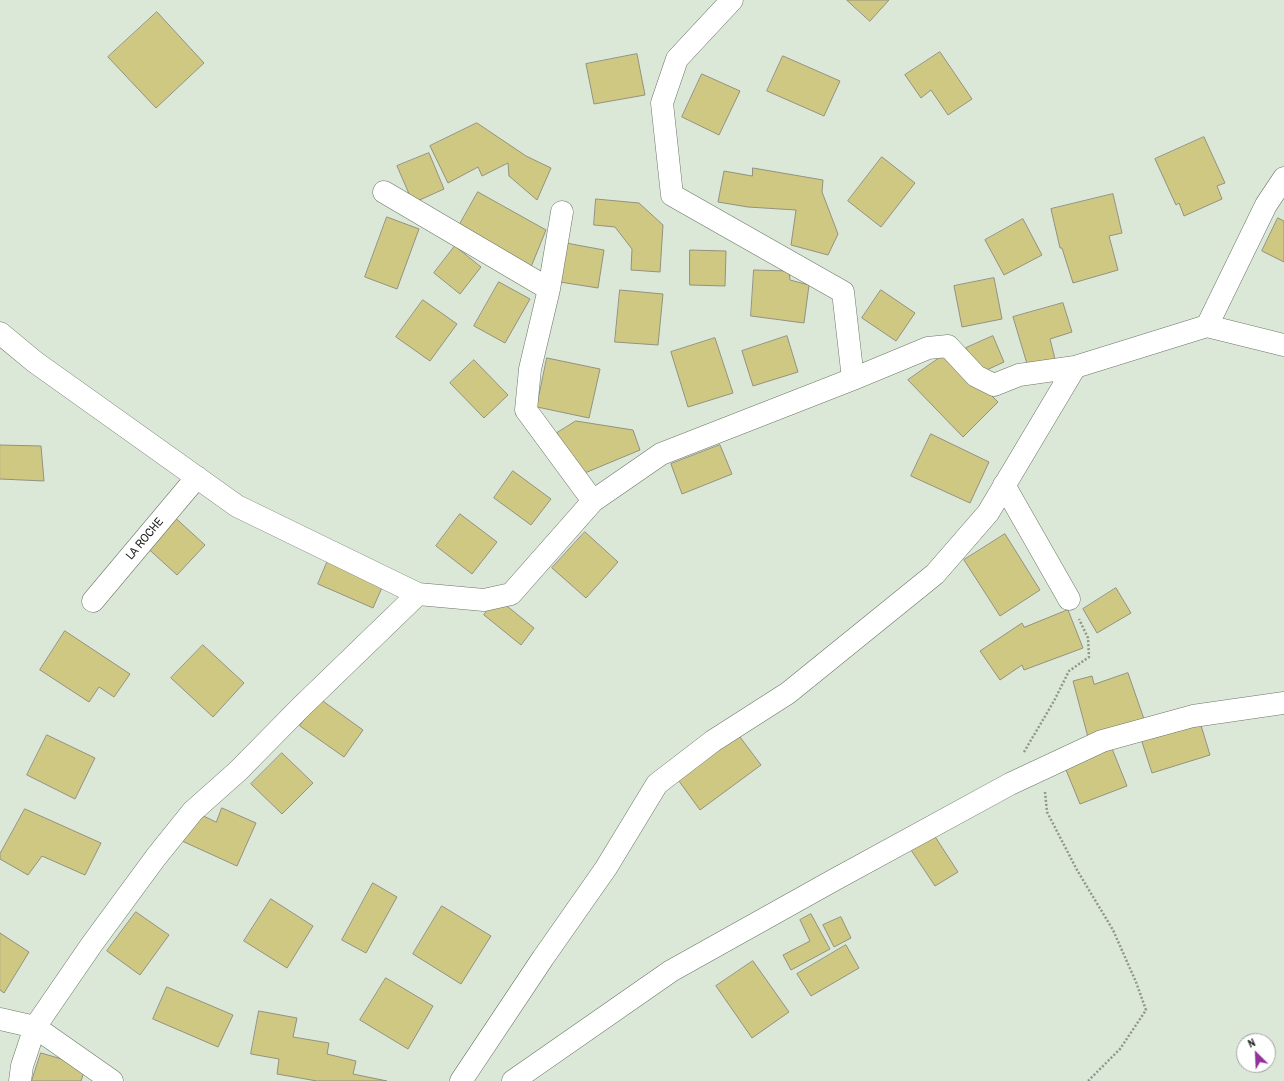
<!DOCTYPE html>
<html>
<head>
<meta charset="utf-8">
<style>
  body { margin:0 }
  #map { position:relative; width:1284px; height:1081px; overflow:hidden; background:#dce8d7; font-family:"Archivo Narrow",sans-serif }
  canvas { display:block }
  .north { position:absolute; left:1236px; top:1033px; width:40px; height:40px; box-sizing:border-box; background:#fff; border:1px solid #a2a4a2; border-radius:50%; rotate:336deg; font-size:11px; font-weight:700; line-height:16px; text-align:center; color:#171c16 }
  .north::after { content:''; display:block; margin:auto; width:14px; height:18px; background:#92329b; clip-path:polygon(50% 0,100% 100%,50% 72%,0 100%) }
</style>
</head>
<body>
<div id="map">
<canvas width="1284" height="1081"></canvas>
<div class="north">N</div>
</div>
<script>
const g = document.querySelector('canvas').getContext('2d');
g.lineJoin = 'round';
function paint(path, color) {
  g.fillStyle = color;
  g.fill(path, 'evenodd');
}
function stroke(path, color, width, dash) {
  g.strokeStyle = color;
  g.lineWidth = width;
  g.lineCap = dash ? 'butt' : 'round';
  g.setLineDash(dash || []);
  g.stroke(path);
}
function drawText(font, color, halo, rows, align = 'center') {
  g.font = font + ' "Archivo Narrow",sans-serif';
  g.lineWidth = 3;
  g.setLineDash([]);
  g.textBaseline = 'middle';
  g.strokeStyle = halo;
  g.fillStyle = color;
  for (const [text, x, y, turn = 0] of rows) {
    g.save();
    g.translate(x, y);
    g.rotate((+turn || 0) * Math.PI / 180);
    g.textAlign = isNaN(turn) ? turn : align;
    if (halo) g.strokeText(text, 0, 0);
    g.fillText(text, 0, 0);
    g.restore();
  }
}
const building = new Path2D(`
  M847 0H889L870 21Z
  M157 12 204 63 156 108 108 57Z
  M940 52 972 99 948 115 931 90 921 98 905 75Z
  M637 54 645 95 594 104 586 64Z
  M783 56 840 81 824 116 767 91Z
  M702 74 740 91 719 135 682 117Z
  M477 123 526 156 551 168 537 200 509 176 508 163 482 176 478 167 448 183 430 146Z
  M1204 137 1225 183 1217 186 1222 199 1184 216 1179 203 1176 205 1155 159Z
  M429 153 444 189 413 203 397 166Z
  M882 157 915 183 881 227 848 201Z
  M753 168 823 180 822 192 838 234 828 255 791 245 796 210 748 207 718 202 724 171 752 176Z
  M478 192 546 230 531 267 460 224Z
  M1113 194 1122 233 1109 236 1118 270 1073 283 1062 248H1060L1051 209Z
  M596 199 639 203 663 225 660 272 631 270 632 249 615 227 594 225Z
  M387 217 419 229 397 289 365 277Z
  M1278 218 1284 221V262L1262 251Z
  M1023 219 1042 255 1004 275 985 240Z
  M566 243 604 250 598 288 560 282Z
  M455 246 481 267 460 294 434 273Z
  M690 250 726 251 725 286 690 285Z
  M754 270 789 271 790 280 809 285 804 323 751 316Z
  M994 278 1002 319 962 327 954 286Z
  M499 282 530 299 505 343 474 326Z
  M620 290 663 294 658 345 615 342Z
  M881 290 915 313 896 341 862 318Z
  M423 300 457 324 430 361 396 337Z
  M1063 303 1072 332 1050 339 1055 359 1028 367 1013 317Z
  M787 336 798 372 753 386 742 351Z
  M993 336 1004 362 978 374 966 348Z
  M715 338 733 393 688 407 671 352Z
  M948 352 998 402 963 437 908 380Z
  M547 358 600 369 589 418 537 407Z
  M474 360 508 395 484 418 450 383Z
  M576 421 633 430 640 450 580 475 557 433Z
  M931 434 989 462 970 503 911 476Z
  M0 445 41 446 44 481 0 479Z
  M720 445 732 474 682 494 671 464Z
  M513 471 551 499 531 525 494 498Z
  M170 513 205 545 177 575 142 543Z
  M460 514 497 542 472 574 436 546Z
  M585 532 618 562 586 598 552 568Z
  M1005 534 1040 590 1000 616 964 560Z
  M329 558 384 583 373 608 318 584Z
  M1116 588 1131 613 1097 633 1083 609Z
  M497 598 534 628 521 645 484 615Z
  M1068 610 1083 648 1024 670 1022 665 1000 680 980 651 1022 623 1024 627Z
  M65 631 130 674 114 697 99 687 89 702 40 670Z
  M203 645 244 683 213 717 171 678Z
  M1128 673 1144 719 1089 741 1073 681 1092 676 1094 684Z
  M320 699 363 730 344 757 300 726Z
  M1200 722 1210 755 1152 773 1141 739Z
  M737 733 761 765 700 810 676 777Z
  M47 735 95 758 75 799 27 775Z
  M1111 746 1127 786 1080 804 1064 765Z
  M282 753 313 783 282 814 251 784Z
  M222 808 256 823 237 866 182 841 195 812 216 822Z
  M25 809 101 843 85 875 42 856 28 875 0 859V854Z
  M934 835 958 872 935 886 911 850Z
  M373 883 397 897 366 953 342 940Z
  M271 899 313 926 287 968 244 941Z
  M442 906 491 936 461 984 413 954Z
  M136 912 169 935 140 975 107 951Z
  M811 914 830 949 791 970 783 955 810 941 800 920Z
  M841 917 851 938 834 947 823 925Z
  M0 933 29 952 4 993 0 990Z
  M846 945 859 968 811 996 797 974Z
  M753 961 789 1012 752 1038 716 986Z
  M386 978 433 1006 408 1049 360 1020Z
  M167 987 233 1015 218 1047 153 1019Z
  M259 1011 297 1018 293 1037 329 1043 327 1054 356 1061 353 1074 387 1081H317L277 1074 279 1059 251 1054Z
  M41 1053 86 1066 81 1081H32Z`);
const path = new Path2D(`
  M1024 752 1054 701 1069 671 1089 657 1088 638 1079 619
  M1045 792 1047 812 1077 870 1113 930 1136 982 1146 1010 1120 1049 1088 1081`);
const minor = new Path2D(`
  M732 0 677 59 662 103 672 195 843 292 853 379
  M384 192 549 289
  M562 212 549 289 530 369 526 410 593 501
  M1207 326 1266 205 1284 178
  M0 333 35 362 237 506 418 594 484 600 511 594 593 501 661 454 853 379 928 348 948 346 976 376 994 385 1019 375 1075 367
  M1004 485 1069 599
  M93 601 197 477
  M0 1019 35 1027 92 944 156 857 193 811 238 771 300 708 418 594
  M20 1081 22 1066 35 1027 112 1081
  M461 1081 543 958 606 868 657 784 713 741 788 693 935 574 988 513 1075 367 1207 326 1284 345
  M513 1081 671 971 834 880 1010 784 1102 741 1193 716 1284 703`);
const streetNames = [
  ["LA ROCHE",145,539,-50]
];
paint(building, '#cfc883');
stroke(building, '#93917f', 1);
stroke(minor, '#6a7566', 23);
stroke(path, '#8e978a', 2.5, [2, 2]);
stroke(minor, '#fff', 22);
drawText('12px', '#171c16', '#fff', streetNames);
</script>
</body>
</html>
